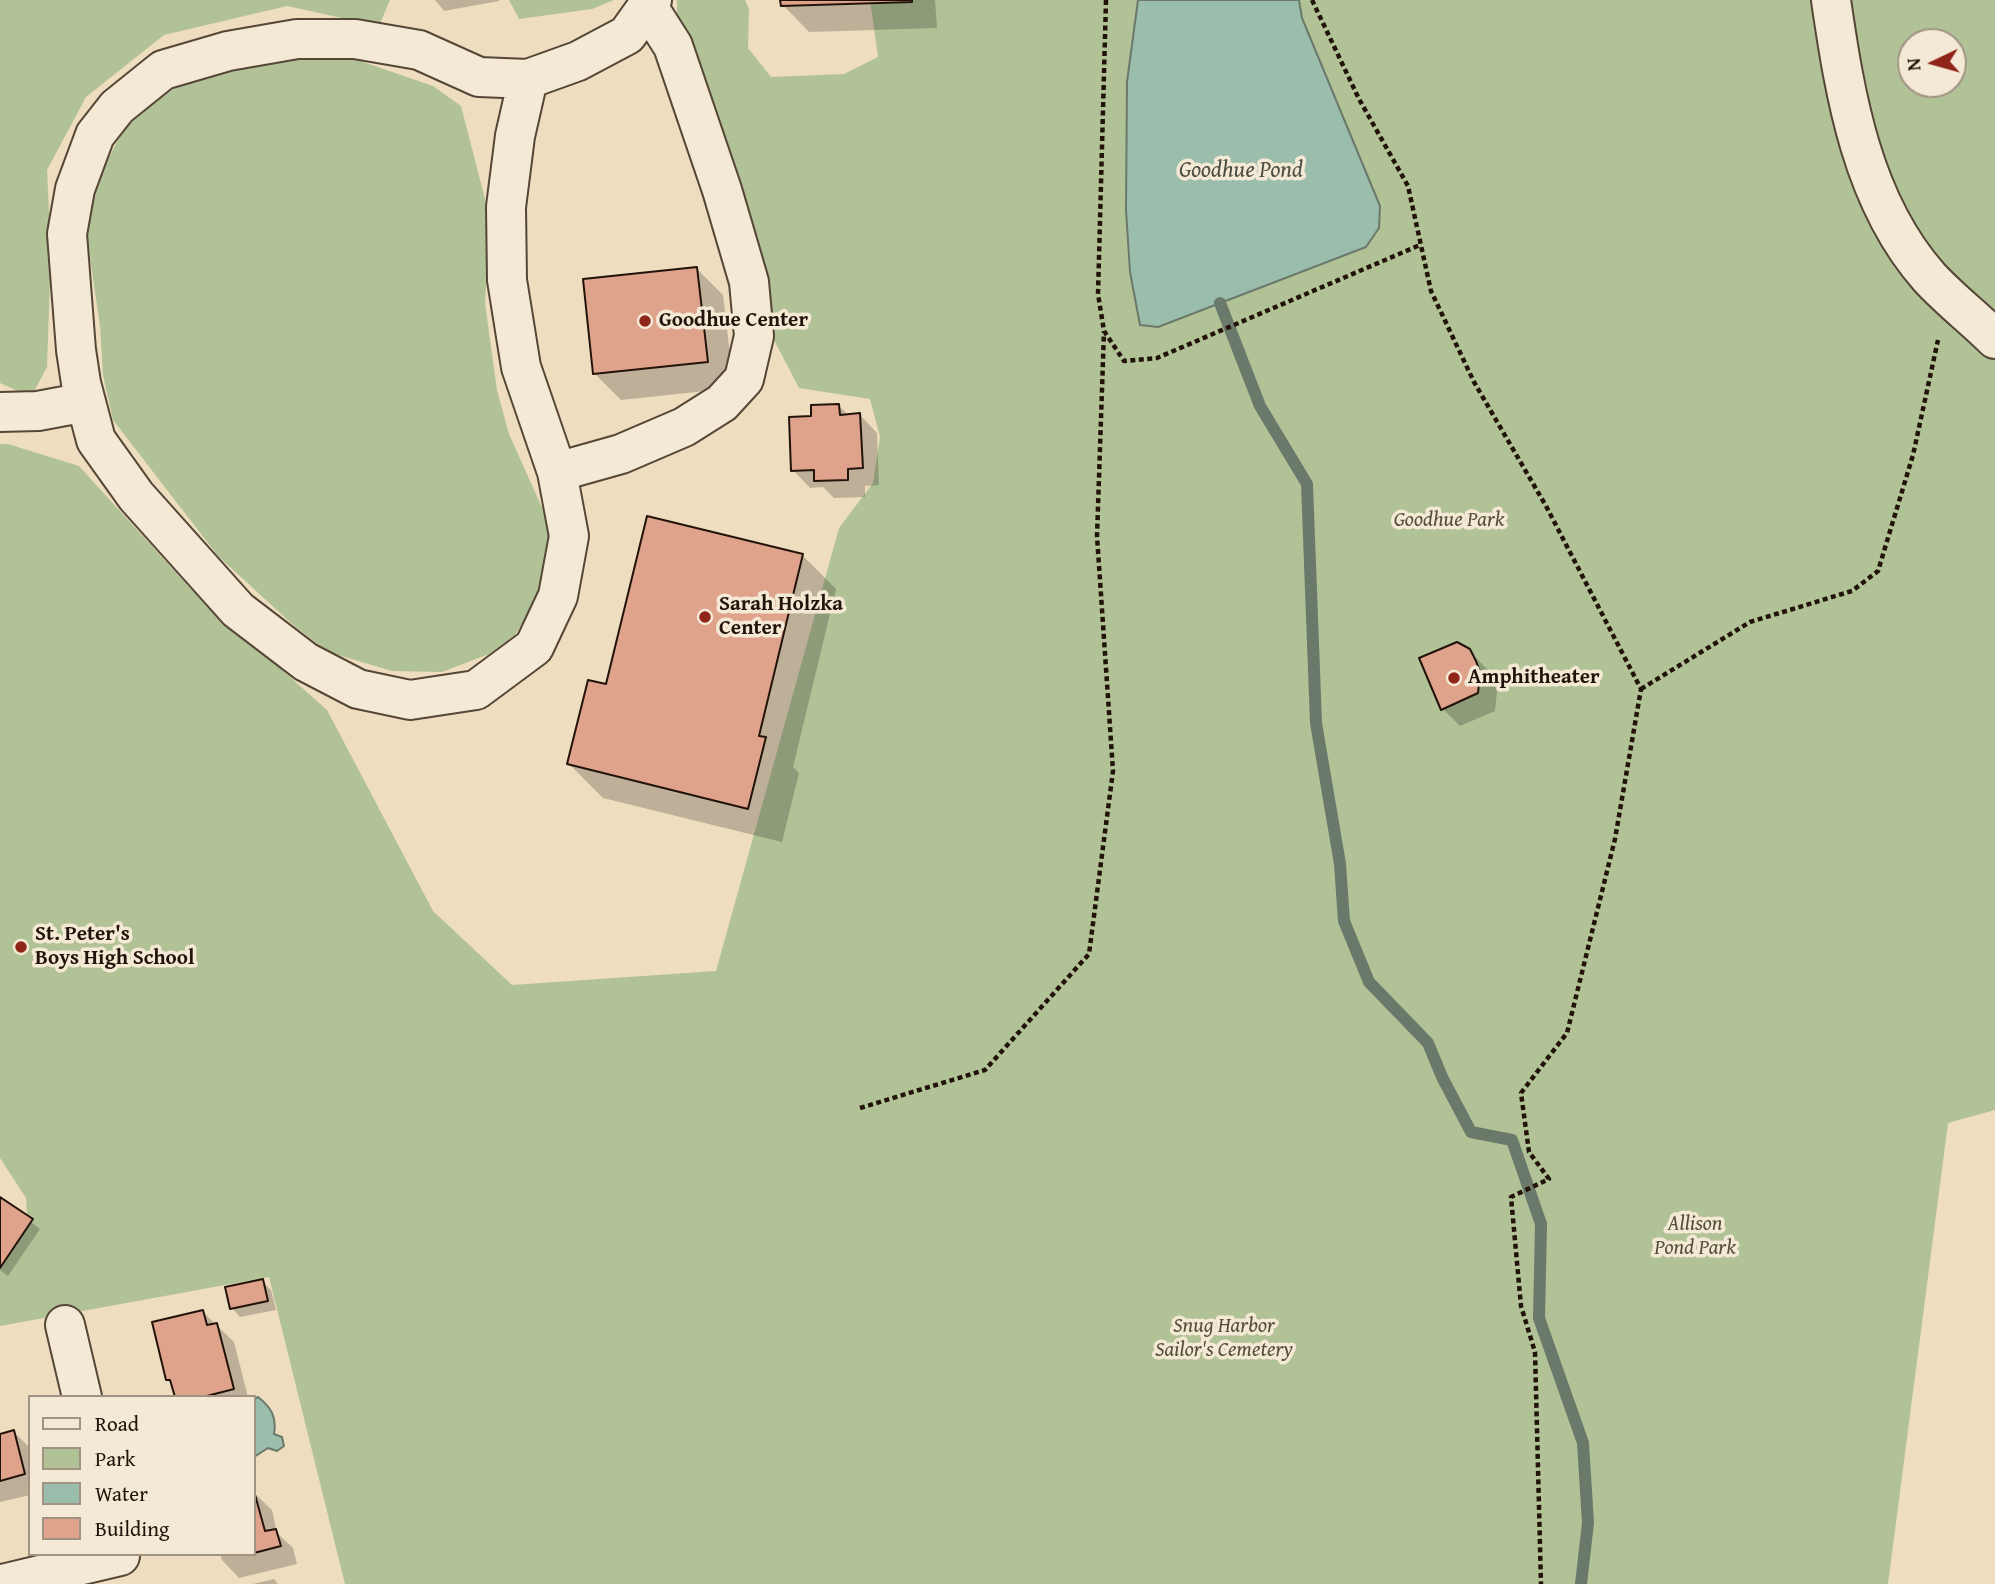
<!DOCTYPE html>
<html>
<head>
<meta charset="utf-8">
<style>
  body { margin:0 }
  #map { position:relative; width:1995px; height:1584px; overflow:hidden; background:#eeddbe; font-family:"Gentium Book Plus",serif }
  canvas { display:block }
  .legend { position:absolute; left:28px; top:1395px; width:228px; height:161px; box-sizing:border-box; background:#f4e9d5; border:2px solid #a09384; margin:0; padding:9px 12px; list-style:none; font-size:21px; color:#22130a }
  .legend li { display:flex; align-items:center; gap:14px; height:35px }
  .legend b { width:35px; border:2px solid #a09384 }
  .north { position:absolute; left:1897px; top:28px; width:70px; height:70px; box-sizing:border-box; background:#f4e9d5; border:2px solid #a09384; border-radius:50%; rotate:265deg; font-size:19px; font-weight:700; line-height:28px; text-align:center; color:#22130a }
  .north::after { content:''; display:block; margin:auto; width:24px; height:32px; background:#8f2418; clip-path:polygon(50% 0,100% 100%,50% 72%,0 100%) }
</style>
</head>
<body>
<div id="map">
<canvas width="1995" height="1584"></canvas>
<ul class="legend">
<li><b style="height:9px;background:#f4e9d5"></b>Road</li>
<li><b style="height:19px;background:#b2c297"></b>Park</li>
<li><b style="height:19px;background:#9bbdac"></b>Water</li>
<li><b style="height:19px;background:#dfa38b"></b>Building</li>
</ul>
<div class="north">N</div>
</div>
<script>
const g = document.querySelector('canvas').getContext('2d');
g.lineJoin = 'round';
function paint(path, color) {
  g.fillStyle = color;
  g.fill(path, 'evenodd');
}
function stroke(path, color, width, dash) {
  g.strokeStyle = color;
  g.lineWidth = width;
  g.lineCap = dash ? 'butt' : 'round';
  g.setLineDash(dash || []);
  g.stroke(path);
}
function drawText(font, color, halo, rows, align = 'center') {
  g.font = font + ' "Gentium Book Plus",serif';
  g.lineWidth = 7;
  g.setLineDash([]);
  g.textBaseline = 'middle';
  g.strokeStyle = halo;
  g.fillStyle = color;
  for (const [text, x, y, turn = 0] of rows) {
    g.save();
    g.translate(x, y);
    g.rotate((+turn || 0) * Math.PI / 180);
    g.textAlign = isNaN(turn) ? turn : align;
    if (halo) g.strokeText(text, 0, 0);
    g.fillText(text, 0, 0);
    g.restore();
  }
}
const green = new Path2D(`
  M0 0H390L379 26 287 6 164 35 86 97 47 170 51 254 47 367 31 397 0 383Z
  M509 0H614L592 9 519 19Z
  M677 0H745L749 9 748 48 771 77 844 74 878 57 870 0H1995V1110L1948 1123 1888 1584H345L269 1277 0 1326V1268L33 1220 27 1215 26 1198 0 1158V444H8L79 466 189 587 327 710 433 911 512 985 716 971 839 528 873 483 880 437 870 399 799 388 773 338 741 186 689 35 677 15ZM1911 42H1953V84H1911Z
  M334 52 433 86 461 106 485 199 487 271 485 303 497 390 509 434 548 521 551 553 536 602 514 636 489 654 442 672 392 671 328 652 291 623 218 556 113 420 103 375 100 326 86 231 99 179 109 157 125 127 160 97 196 76Z`);
const water = new Path2D(`
  M1138 0H1299L1302 18 1380 206 1379 228 1366 247 1158 327 1140 325 1130 272 1126 210 1127 82Z
  M258 1397C271 1407 277 1417 274 1434L282 1437 284 1446 277 1451 268 1448 254 1457V1399Z`);
const shadow = new Path2D(`
  M435 0H499V1L444 11Z
  M782 0H935L937 28 809 32 783 5Z
  M697 269 723 295 734 388 621 400 595 374Z
  M839 406 849 416 860 415 877 433 879 485 865 486V497L834 498 823 487 810 488 793 470 813 417Z
  M802 555 836 589 793 767 799 773 782 842 603 798 569 764 607 686Z
  M1469 651 1487 669 1497 691 1495 711 1460 726 1443 709Z
  M0 1199 40 1229 8 1276 0 1270Z
  M262 1281 271 1290 276 1310 240 1317 232 1308Z
  M203 1312 234 1342 248 1397H176L173 1385 168 1380Z
  M14 1432 30 1448V1495L0 1502V1436Z
  M254 1493 272 1510 277 1533 293 1548 297 1564 239 1578 222 1560 220 1554H254Z
  M274 1579 278 1584H253Z`);
const stream = new Path2D(`
  M1220 303 1260 406 1307 484 1316 723 1340 864 1344 921 1369 982 1428 1043 1442 1077 1471 1132 1512 1140 1541 1224 1539 1318 1583 1443 1588 1523 1581 1584`);
const building = new Path2D(`
  M780 0H912V2L781 6Z
  M697 267 708 362 593 374 583 279Z
  M839 404 840 415 860 413 863 468 848 469V480L814 481V470L791 471 789 417 811 416V405Z
  M647 516 803 554 759 736 766 737 748 809 567 764 588 680 606 684Z
  M1457 642 1470 649 1476 661 1480 672 1478 693 1441 710 1419 658Z
  M0 1197 33 1219 0 1268Z
  M263 1279 268 1301 230 1309 225 1287Z
  M203 1310 207 1325 217 1323 234 1389 203 1397H175L170 1380H166L152 1322Z
  M14 1430 25 1474 0 1481V1434Z
  M254 1491 265 1531 276 1529 281 1546 254 1553Z`);
const path = new Path2D(`
  M1106 0 1098 294 1104 331 1124 361 1157 358 1420 245
  M1312 0 1359 99 1408 186 1431 291 1474 382 1546 506 1641 689 1615 839 1567 1033 1521 1093 1529 1152 1549 1179 1511 1197 1521 1306 1535 1352 1541 1584
  M1641 689 1750 622 1852 591 1878 571 1913 455 1938 340
  M860 1108 985 1070 1089 954 1113 771 1097 536 1104 331`);
const minor = new Path2D(`
  M1831 0C1845 96 1862 201 1929 277 1949 299 1974 318 1995 339
  M528 79 515 136 506 207 507 280 521 367 557 472 569 536 558 596 534 647 476 690 410 700 358 689 306 662 238 610 136 496 96 440 81 383 76 350 67 234 75 189 95 135 117 107 163 70 228 51 297 39H355L419 50 479 77 528 79 578 61 627 35 652 0
  M0 412 38 411 86 402
  M557 472 621 454 684 427 722 403 744 379 754 336 749 282 722 190 673 46 647 5
  M65 1325 82 1397
  M2 1584 120 1556`);
const markers = [
  [645,321,7,"#8f2418"],
  [705,617,7,"#8f2418"],
  [1454,678,7,"#8f2418"],
  [21,947,7,"#8f2418"]
];
const poiNames = [
  ["Goodhue Center",659,321],
  ["Sarah Holzka",719,605],
  ["Center",719,629],
  ["Amphitheater",1468,678],
  ["St. Peter's",35,935],
  ["Boys High School",35,959]
];
const parkNames = [
  ["Goodhue Park",1449,521],
  ["Allison",1695,1225],
  ["Pond Park",1695,1249],
  ["Snug Harbor",1224,1327],
  ["Sailor's Cemetery",1224,1351]
];
const waterNames = [
  ["Goodhue Pond",1241,171]
];
paint(green, '#b2c297');
paint(water, '#9bbdac');
stroke(water, '#6b796b', 2);
paint(shadow, '#0003');
stroke(stream, '#6b796b', 12);
paint(building, '#dfa38b');
stroke(building, '#22130a', 2);
stroke(minor, '#554637', 42);
stroke(path, '#22130a', 4.5, [5, 3.5]);
stroke(minor, '#f4e9d5', 38);
for (const [x, y, r, color] of markers) {
  const dot = new Path2D();
  dot.arc(x, y, r, 0, 2 * Math.PI);
  g.fillStyle = color;
  g.fill(dot);
  stroke(dot, '#f4e9d5', 2.5);
}
drawText('bold 21px', '#22130a', '#f4e9d5', poiNames, 'left');
drawText('italic 21px', '#54503b', '#f4e9d5', parkNames);
drawText('italic 23px', '#4c4e43', '#f4e9d5', waterNames);
</script>
</body>
</html>
